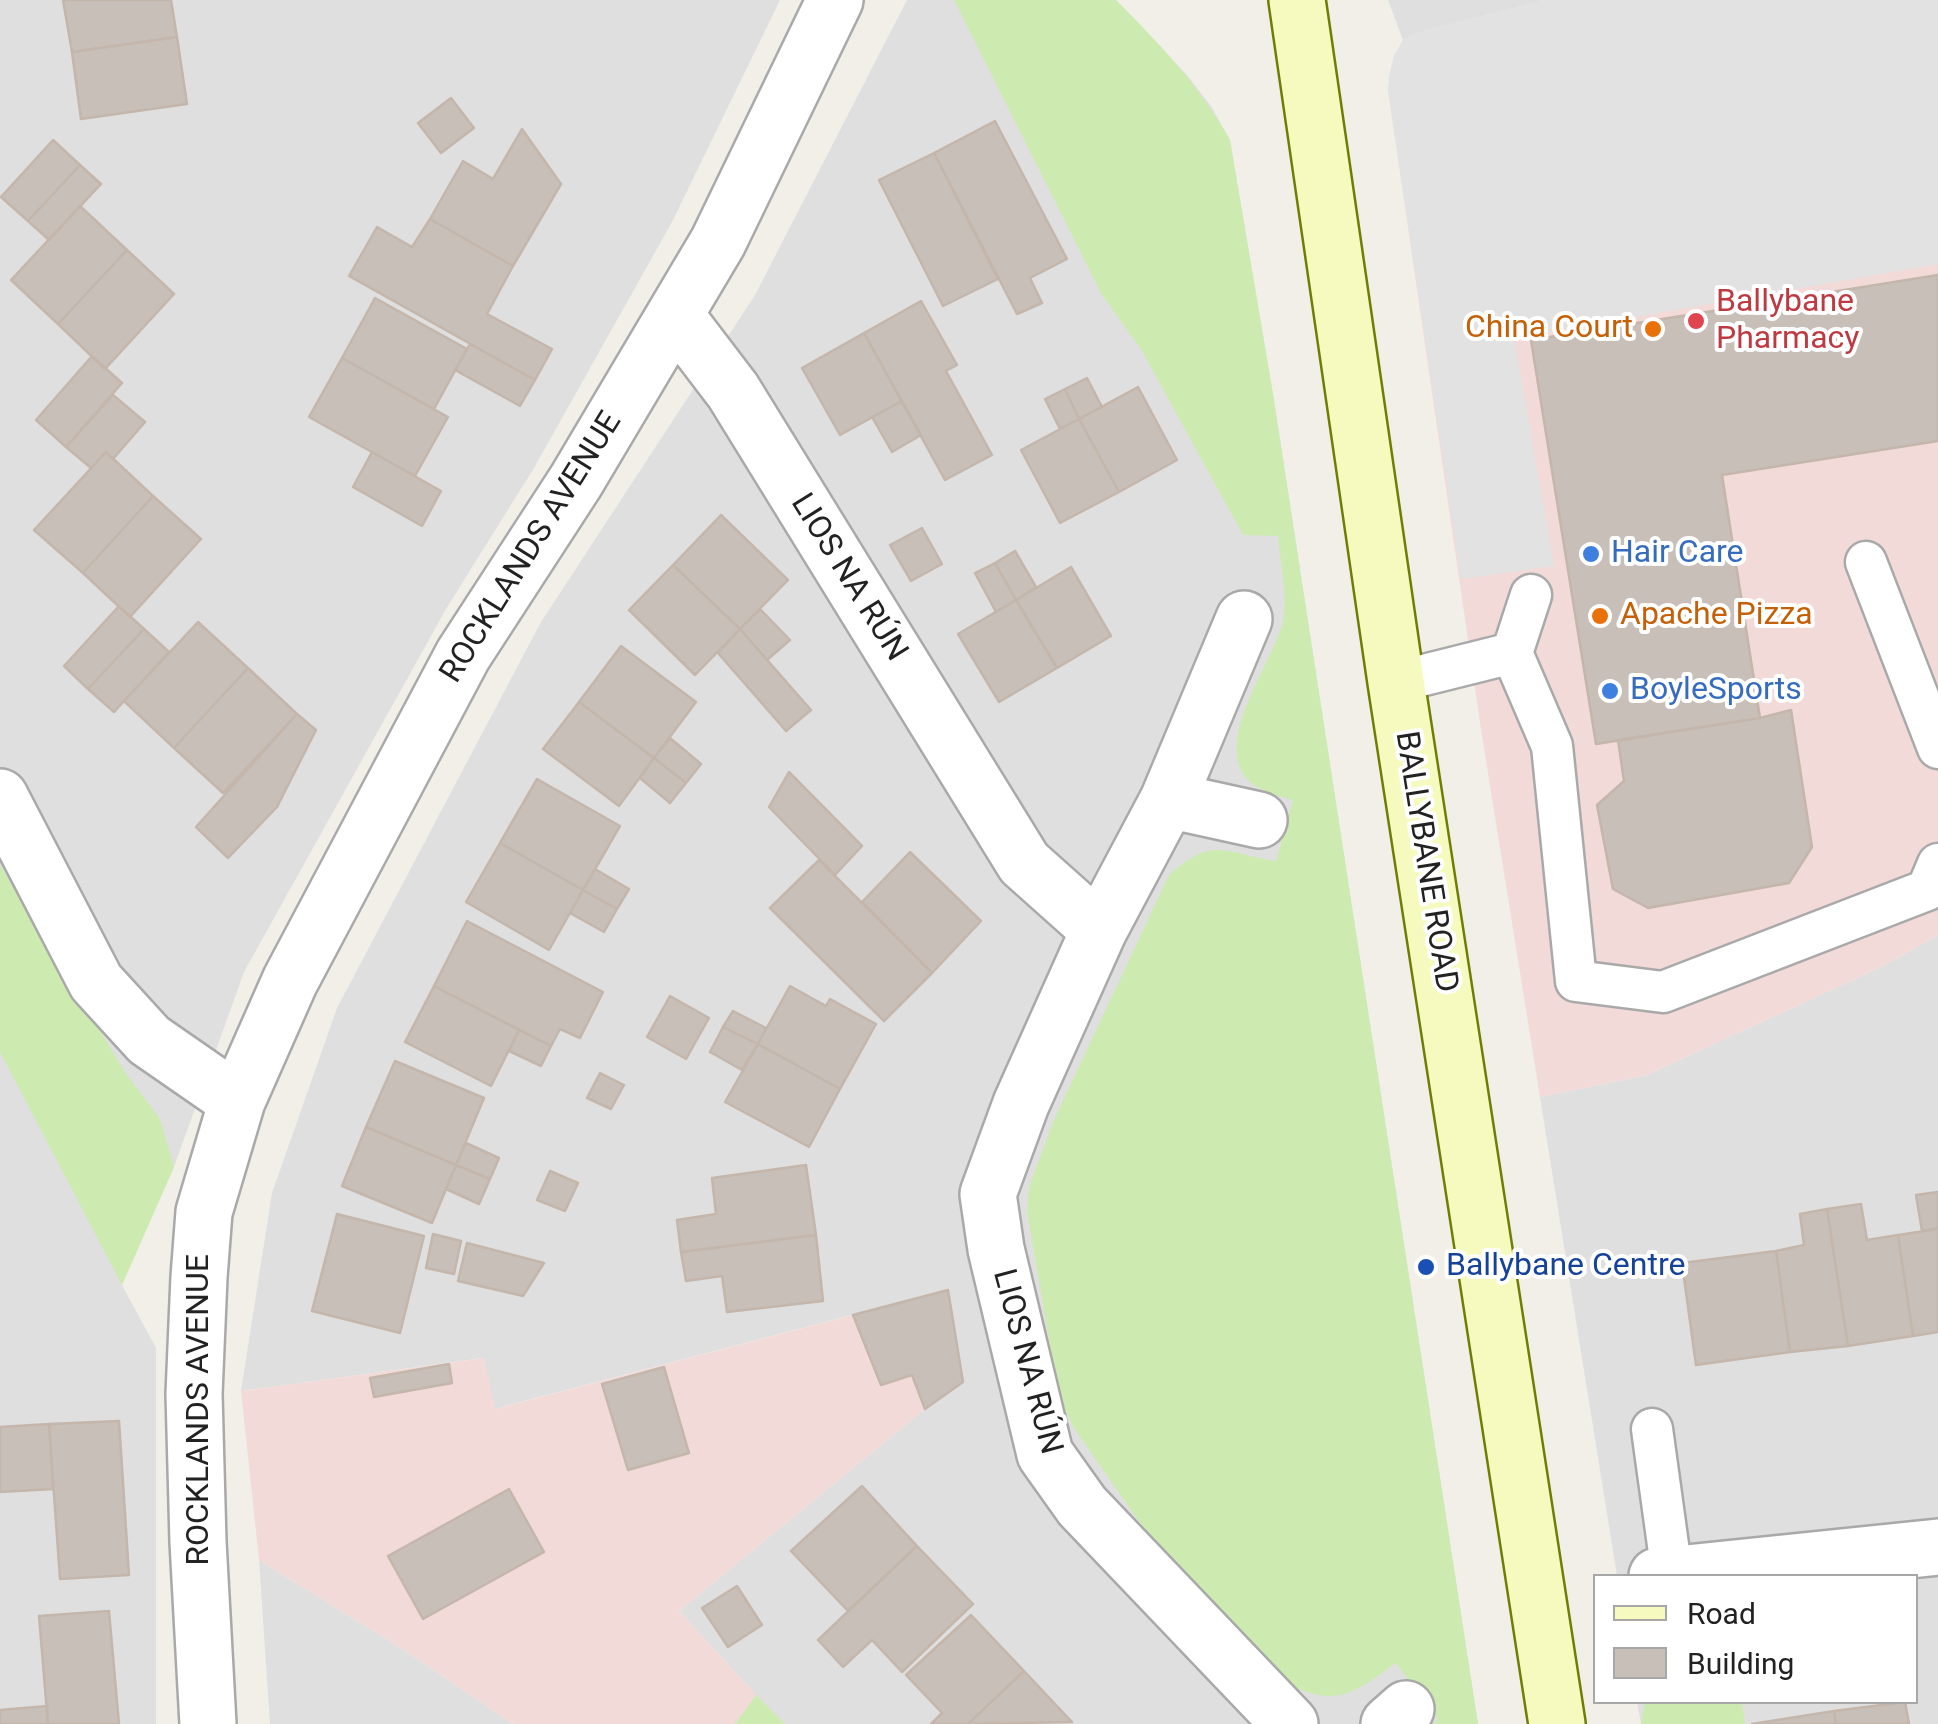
<!DOCTYPE html>
<html>
<head>
<meta charset="utf-8">
<style>
  body { margin:0 }
  #map { position:relative; width:1938px; height:1724px; overflow:hidden; background:#f2efe9; font-family:Roboto,sans-serif }
  canvas { display:block }
  .legend { position:absolute; left:1593px; top:1574px; width:325px; height:130px; box-sizing:border-box; background:#fff; border:2px solid #a7a7a7; margin:0; padding:12px 18px; list-style:none; font-size:30px; color:#222 }
  .legend li { display:flex; align-items:center; gap:20px; height:50px }
  .legend b { width:50px; border:2px solid #a7a7a7 }
</style>
</head>
<body>
<div id="map">
<canvas width="1938" height="1724"></canvas>
<ul class="legend">
<li><b style="height:12px;background:#f7fabf"></b>Road</li>
<li><b style="height:28px;background:#c7bfb8"></b>Building</li>
</ul>
</div>
<script>
const g = document.querySelector('canvas').getContext('2d');
g.lineJoin = 'round';
function paint(path, color) {
  g.fillStyle = color;
  g.fill(path, 'evenodd');
}
function stroke(path, color, width, dash) {
  g.strokeStyle = color;
  g.lineWidth = width;
  g.lineCap = dash ? 'butt' : 'round';
  g.setLineDash(dash || []);
  g.stroke(path);
}
function drawText(font, color, halo, rows, align = 'center') {
  g.font = font + ' Roboto,sans-serif';
  g.lineWidth = 8;
  g.setLineDash([]);
  g.textBaseline = 'middle';
  g.strokeStyle = halo;
  g.fillStyle = color;
  for (const [text, x, y, turn = 0] of rows) {
    g.save();
    g.translate(x, y);
    g.rotate((+turn || 0) * Math.PI / 180);
    g.textAlign = isNaN(turn) ? turn : align;
    if (halo) g.strokeText(text, 0, 0);
    g.fillText(text, 0, 0);
    g.restore();
  }
}
const residential = new Path2D(`
  M0 0H780L672 222 534 468 446 609 244 972 174 1167 122 1285 156 1348V1724H0Z
  M907 0H1116L1186 74 1211 106 1230 140 1273 394 1478 1724H735L755 1694 679 1611 925 1409 963 1382 947 1290 494 1409 483 1358 241 1391 272 1193 337 1008 541 622 755 295Z
  M1388 0H1545L1416 33 1403 40Z
  M1938 935V1724H1641L1637 1702H1916V1576H1617L1540 1097 1647 1075 1883 966Z
  M259 1560 404 1650 513 1724H270Z`);
const commercial = new Path2D(`
  M1545 0H1938V935L1883 966 1647 1075 1540 1097 1482 736 1388 90 1394 56 1403 40 1416 33Z
  M948 1290 963 1382 925 1409 679 1611 756 1695 735 1724H513L404 1650 259 1560 241 1391 484 1358 495 1409Z`);
const grass = new Path2D(`
  M954 0H1116C1159 43 1200 86 1230 140L1273 394 1478 1724H1433L1438 1719 1396 1663C1359 1689 1340 1708 1294 1687L1140 1523 1074 1428 1059 1398 1027 1211 1029 1187 1054 1120 1169 875C1213 835 1225 853 1276 861L1293 800C1283 797 1272 795 1263 790 1198 760 1272 666 1283 622 1288 601 1280 559 1278 536L1243 535 1141 349 1102 295Z
  M0 865 126 1074 160 1119 174 1167 122 1285 0 1052Z
  M756 1695 785 1724H735Z
  M1645 1702H1742L1745 1724H1641Z`);
const parking = new Path2D(`
  M1545 0H1938V264L1514 338 1554 566 1461 579 1388 90 1389 76 1394 56 1403 40 1416 33Z`);
const building = new Path2D(`
  M63 0H171L177 37 72 52Z
  M177 37 187 104 81 119 72 52Z
  M451 98 474 128 441 153 418 123Z
  M995 121 1067 259 1030 278 1042 303 1017 314 934 153Z
  M522 129 561 184 513 266 430 219 463 161 493 179Z
  M53 140 80 165 28 221 1 197Z
  M934 153 998 279 943 306 879 180Z
  M80 165 101 184 49 240 28 221Z
  M80 206 127 250 58 324 11 280Z
  M430 219 513 266 487 314 552 349 535 380 349 276 377 227 412 247Z
  M127 250 174 294 105 369 58 324Z
  M1938 275V441L1722 475 1760 718 1596 744 1531 340Z
  M375 298 467 349 434 409 342 358Z
  M921 301 957 365 946 371 992 455 945 480 864 333Z
  M864 333 902 401 840 435 802 368Z
  M470 344 535 380 520 406 455 370Z
  M92 356 122 383 66 447 36 420Z
  M342 358 448 417 415 476 309 417Z
  M1087 378 1102 407 1079 419 1065 389Z
  M1138 387 1177 460 1119 492 1079 419Z
  M1065 389 1079 419 1060 429 1045 399Z
  M113 395 145 422 113 459 106 452 91 468 66 447Z
  M902 401 921 435 892 452 872 417Z
  M1079 419 1119 492 1060 523 1021 450Z
  M106 452 153 496 83 573 34 530Z
  M372 452 441 491 422 526 353 487Z
  M153 496 201 539 130 617 83 573Z
  M721 515 788 580 740 629 673 565Z
  M922 528 942 564 911 581 890 545Z
  M1015 551 1036 587 1016 600 995 563Z
  M995 563 1016 600 996 612 975 573Z
  M673 565 740 629 695 675 629 610Z
  M1071 567 1111 636 1057 668 1016 600Z
  M1016 600 1057 668 999 702 958 634Z
  M119 606 144 629 88 689 64 666Z
  M760 609 790 640 767 660 740 629Z
  M198 622 248 668 174 748 124 701Z
  M144 629 169 652 114 712 88 689Z
  M740 629 811 710 786 731 718 653Z
  M621 646 696 702 654 758 579 702Z
  M248 668 297 714 223 793 174 748Z
  M579 702 654 758 619 806 543 749Z
  M1791 710 1812 847 1789 883 1648 908 1613 889 1597 805 1624 781 1618 740 1760 718Z
  M297 714 316 730 277 807 228 858 196 827Z
  M670 738 701 764 686 783 654 758Z
  M654 758 686 783 670 803 640 778Z
  M789 772 862 846 835 875 769 807Z
  M537 779 620 826 583 890 500 843Z
  M500 843 583 890 549 950 466 902Z
  M910 852 981 921 932 973 862 902Z
  M819 860 932 973 884 1021 770 908Z
  M595 869 629 889 617 909 583 890Z
  M583 890 617 909 604 932 570 913Z
  M467 921 603 992 580 1038 560 1029 551 1046 434 986Z
  M434 986 519 1030 491 1086 405 1042Z
  M790 986 826 1006 830 999 876 1024 840 1089 758 1044Z
  M670 996 709 1018 686 1059 647 1037Z
  M733 1011 766 1028 758 1044 723 1027Z
  M723 1027 758 1044 742 1070 710 1052Z
  M519 1030 551 1046 541 1066 509 1051Z
  M758 1044 840 1089 809 1147 725 1102Z
  M395 1061 484 1098 456 1165 366 1127Z
  M600 1073 624 1085 611 1109 587 1098Z
  M366 1127 456 1165 432 1223 342 1186Z
  M466 1143 499 1158 490 1179 456 1165Z
  M456 1165 490 1179 479 1204 446 1189Z
  M806 1165 816 1235 681 1252 677 1220 716 1214 712 1178Z
  M550 1171 578 1183 565 1211 537 1200Z
  M1938 1192V1228L1922 1231 1916 1195Z
  M1861 1204 1867 1240 1898 1235 1913 1336 1848 1346 1827 1209Z
  M1827 1209 1848 1346 1790 1352 1776 1251 1804 1245 1800 1214Z
  M337 1214 424 1236 400 1333 312 1311Z
  M1938 1229V1332L1913 1336 1898 1235Z
  M433 1234 461 1241 454 1274 426 1268Z
  M816 1235 823 1301 727 1312 722 1276 686 1281 681 1252Z
  M467 1243 544 1263 523 1296 458 1281Z
  M1776 1251 1790 1352 1696 1365 1682 1263Z
  M948 1290 963 1382 925 1409 912 1375 881 1385 853 1315Z
  M449 1364 452 1383 374 1397 370 1378Z
  M664 1367 689 1453 628 1470 602 1384Z
  M119 1421 129 1575 60 1579 49 1424Z
  M49 1424 53 1489 0 1492V1427Z
  M862 1486 917 1546 848 1611 791 1551Z
  M509 1489 544 1552 423 1619 388 1556Z
  M917 1546 973 1604 902 1672 872 1640 843 1667 818 1640Z
  M737 1586 762 1625 728 1647 702 1608Z
  M109 1611 119 1724H48L39 1616Z
  M971 1615 1024 1671 968 1724H931L942 1713 906 1675Z
  M1024 1671 1072 1722 968 1724Z
  M1905 1702 1909 1724H1836L1834 1711Z
  M47 1706 48 1724H0V1710Z
  M1834 1711 1836 1724H1752Z`);
const lane = new Path2D(`
  M1866 562 1938 748
  M1512 653 1552 746 1576 981 1663 992 1927 890 1938 864
  M1396 682 1512 653 1531 595
  M1652 1429 1672 1574`);
const street = new Path2D(`
  M675 315 733 391 1024 863 1099 930
  M1244 619 1168 800 1099 930 1021 1104 988 1194 996 1249 1045 1454 1082 1506 1290 1724
  M0 797 96 982 149 1040 237 1101
  M1168 800 1259 820
  M1657 1576 1938 1547
  M208 1724 198 1542 194 1394 199 1277 204 1212 237 1101 290 981 463 655 576 481 718 242 835 0
  M1389 1724 1406 1709`);
const secondary = new Path2D(`
  M1297 0 1396 682 1557 1724`);
const markers = [
  [1696,321,10,"#e0444e"],
  [1653,329,10,"#e8710a"],
  [1591,554,10,"#3f7fe0"],
  [1600,616,10,"#e8710a"],
  [1610,691,10,"#3f7fe0"],
  [1426,1267,10,"#1a4fb4"]
];
const healthNames = [
  ["Ballybane",1716,303],
  ["Pharmacy",1716,340]
];
const foodNames = [
  ["China Court",1633,329],
  ["Apache Pizza",1620,616,"left"]
];
const streetNames = [
  ["ROCKLANDS AVENUE",532,548,-58],
  ["LIOS NA RÚN",848,578,58],
  ["BALLYBANE ROAD",1425,862,81],
  ["LIOS NA RÚN",1026,1362,75],
  ["ROCKLANDS AVENUE",200,1410,-90]
];
const shopNames = [
  ["Hair Care",1611,554],
  ["BoyleSports",1630,691]
];
const transitNames = [
  ["Ballybane Centre",1446,1267]
];
paint(residential, '#e0dfdf');
paint(commercial, '#f2dad9');
paint(grass, '#cdebb0');
paint(parking, '#e2e2e2');
paint(building, '#c7bfb8');
stroke(building, '#c4b6ab', 2.5);
stroke(lane, '#a9a9a9', 45);
stroke(street, '#a9a9a9', 60);
stroke(secondary, '#707d05', 60);
stroke(lane, '#fff', 40);
stroke(street, '#fff', 55);
stroke(secondary, '#f7fabf', 55);
for (const [x, y, r, color] of markers) {
  const dot = new Path2D();
  dot.arc(x, y, r, 0, 2 * Math.PI);
  g.fillStyle = color;
  g.fill(dot);
  stroke(dot, '#fff', 4);
}
drawText('32px', '#be3a42', '#fff', healthNames, 'left');
drawText('32px', '#c56008', '#fff', foodNames, 'right');
drawText('32px', '#222', '#fff', streetNames);
drawText('32px', '#366cbe', '#fff', shopNames, 'left');
drawText('32px', '#164399', '#fff', transitNames, 'left');
</script>
</body>
</html>
